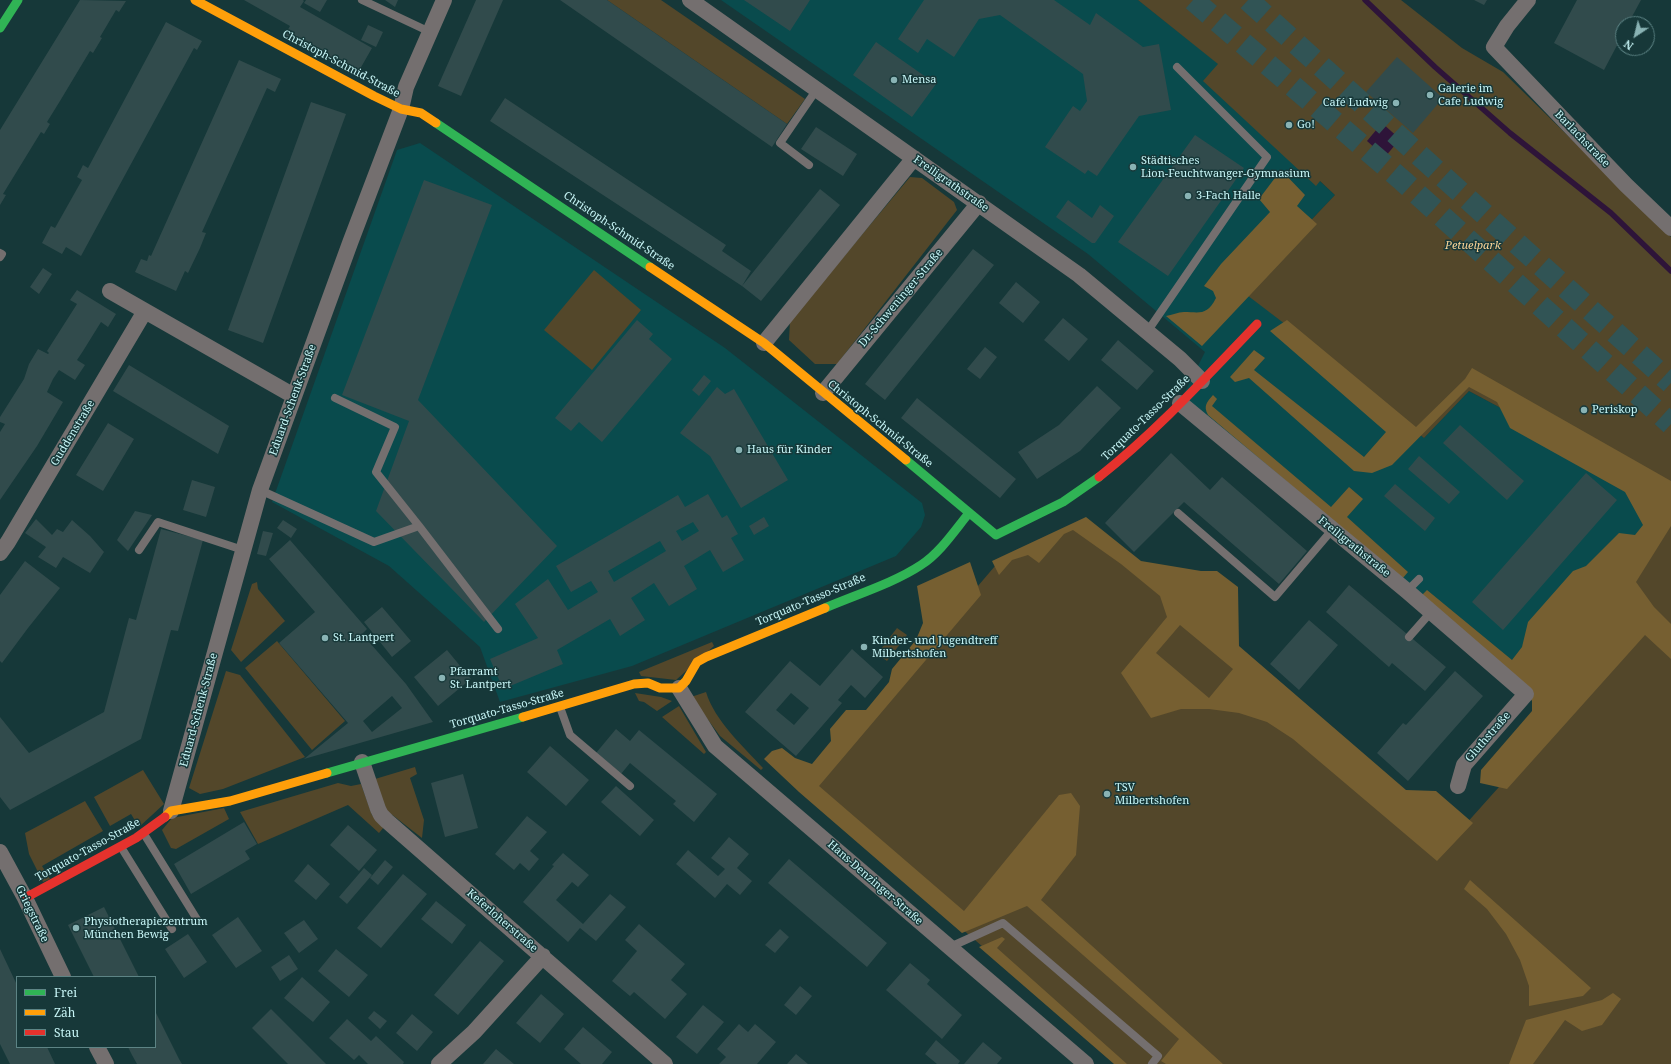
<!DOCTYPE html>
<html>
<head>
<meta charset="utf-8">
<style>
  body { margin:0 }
  #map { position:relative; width:1671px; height:1064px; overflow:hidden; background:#163839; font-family:"Noto Serif",serif }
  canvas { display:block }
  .legend { position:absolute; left:16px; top:976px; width:140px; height:72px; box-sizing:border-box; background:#173839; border:1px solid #5d8485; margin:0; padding:5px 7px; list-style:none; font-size:12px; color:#c7f5f6 }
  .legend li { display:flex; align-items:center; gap:8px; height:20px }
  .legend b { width:20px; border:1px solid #5d8485 }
  .north { position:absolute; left:1615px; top:16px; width:40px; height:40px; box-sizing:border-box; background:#173839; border:1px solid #5d8485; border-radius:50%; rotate:215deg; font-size:11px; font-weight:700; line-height:16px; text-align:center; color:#c7f5f6 }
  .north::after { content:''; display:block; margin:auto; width:14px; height:18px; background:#89b3b4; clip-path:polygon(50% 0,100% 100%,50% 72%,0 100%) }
</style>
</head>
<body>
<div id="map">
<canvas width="1671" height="1064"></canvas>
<ul class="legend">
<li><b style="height:5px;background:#30b455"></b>Frei</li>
<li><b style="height:5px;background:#ff9f0a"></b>Zäh</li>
<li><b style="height:5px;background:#e5322d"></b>Stau</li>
</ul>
<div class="north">N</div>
</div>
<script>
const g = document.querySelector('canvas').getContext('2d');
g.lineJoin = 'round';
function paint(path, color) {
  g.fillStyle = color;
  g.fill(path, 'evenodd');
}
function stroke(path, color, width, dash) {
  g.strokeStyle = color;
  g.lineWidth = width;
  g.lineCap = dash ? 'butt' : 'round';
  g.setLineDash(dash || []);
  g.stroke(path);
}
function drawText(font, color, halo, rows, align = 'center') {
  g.font = font + ' "Noto Serif",serif';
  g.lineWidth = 3;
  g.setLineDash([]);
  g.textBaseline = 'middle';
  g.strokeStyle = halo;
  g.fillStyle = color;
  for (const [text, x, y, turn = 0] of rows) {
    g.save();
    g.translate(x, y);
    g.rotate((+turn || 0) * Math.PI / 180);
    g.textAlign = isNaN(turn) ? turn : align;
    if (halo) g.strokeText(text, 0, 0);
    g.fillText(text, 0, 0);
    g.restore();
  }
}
const built = new Path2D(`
  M721 0H1138L1219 64 1288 152 1335 195 1243 291 1315 347 1424 438 1469 391 1671 499 1558 721 1182 398 1205 352 1088 254Z
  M420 143 725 348 922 503 925 515 921 527 896 556 632 666 500 702 480 647 389 566 272 502 397 150Z`);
const green = new Path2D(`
  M607 0H661L805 99 787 124Z
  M1138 0H1401L1462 48 1503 72 1671 237V499L1469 391 1424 438 1315 347 1243 292 1335 195 1320 181 1316 186 1203 81 1218 64Z
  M910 177 922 178 954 202 957 210 837 364H815L789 340 790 321Z
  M594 270 641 310 592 370 544 330Z
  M1671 515V1064H1118L803 791 995 566 1084 520 1456 835 1558 721 1628 584Z
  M257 582 258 589 285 621 241 662 231 650 252 584Z
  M897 628 907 635 887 661 877 654Z
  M277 641 345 721 312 750 245 668Z
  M712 642 714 646 676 680 641 676 639 672Z
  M226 671 240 675 305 757 223 789 200 794 189 788Z
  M706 692C715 721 742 745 763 768L761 770 720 736 691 697Z
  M635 693 661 697 672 701 657 711 644 702 639 701Z
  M679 706 706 752 704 754 662 717Z
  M415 767 417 774 410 778 424 820 422 838 386 810 375 779Z
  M143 770 164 804 139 827 131 814 110 826 94 797Z
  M338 783 351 786 361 784 372 815 384 827 379 833 348 805 258 844 240 812Z
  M85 801 103 831 42 866 50 879 43 882 29 854 25 833Z
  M224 808 229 819 176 849 171 848 162 830 172 818Z`);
const forest = new Path2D(`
  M1281 170 1305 195 1297 206 1317 224 1202 346 1166 316C1172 315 1178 312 1184 312 1200 312 1207 316 1216 298L1213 291 1204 286 1221 264 1270 212 1259 199Z
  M1287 320 1416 427 1465 379 1472 368 1671 481V526L1636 582 1654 607 1671 624V659L1645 635 1507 789 1480 783 1481 770 1532 711V701L1523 684 1420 597 1427 590 1512 660 1522 647 1528 622 1573 571 1586 566 1619 533 1635 535 1643 525 1625 492 1510 428 1497 402 1469 387 1392 465 1372 473 1354 471 1249 378 1235 382 1230 377 1254 350 1265 358 1254 370 1364 457 1386 432 1270 331Z
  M1213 395 1217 399 1212 406 1331 507 1349 487 1363 499 1347 517 1408 572 1402 579 1208 415C1203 406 1207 402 1213 395Z
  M1086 517 1141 561 1201 571H1217L1238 587 1239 646 1406 790 1436 791 1473 823 1437 861 1293 739 1267 722 1239 713 1209 709H1181L1151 718 1121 673 1167 617 1160 596 1121 564 1073 530 1064 534 1039 563 1028 555 1012 560 999 575 992 561ZM1180 625 1233 669 1209 698 1156 653Z
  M970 562 981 595 819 786 964 911 1059 795 1071 793 1080 806 1076 855 1041 900 1223 1064H1166L1161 1061 1179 1039 1027 906 962 933 799 792 764 759 772 751 782 748 795 758 812 764 831 741 830 729 846 710H866L889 682 892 669 916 640 923 623 917 586Z
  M1470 880 1591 988 1583 996 1529 1006V986L1520 960 1506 934 1487 909 1464 889Z
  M1002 937 1005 939 997 948 1127 1064H1114L979 947Z
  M1613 993 1621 999 1602 1025 1582 1031 1565 1020 1533 1064H1509L1526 1020 1602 1000Z`);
const water = new Path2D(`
  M1382 123 1400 139 1385 157 1367 141Z`);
const stream = new Path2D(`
  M1365 0 1435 67 1510 133 1611 213 1671 271`);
const building = new Path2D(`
  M80 0 126 1 119 12 116 10 100 37 102 38 93 53 90 51 60 101 47 122 50 124 44 134 41 132 3 194 6 195 0 205V130Z
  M244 0H303L304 1 300 7 372 48 356 76 285 35 290 26Z
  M306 0H327L320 12 304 3Z
  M385 0H398L395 7Z
  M476 0H503L461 96 438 86Z
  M560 0H607L787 124 772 147Z
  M744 0H810L790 31Z
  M924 0H1054L1090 25 1096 13 1143 47 1159 44 1171 110 1139 116 1097 176 1088 170 1085 174 1045 147 1073 106 1080 111 1087 101 1083 74 1000 15 979 19 954 57 927 39 918 53 898 39Z
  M1474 0H1487L1484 5Z
  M1577 0H1641L1628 24H1623V34L1604 70 1554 43Z
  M166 22 202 41 197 50 194 48 81 256 66 247 62 254 42 243 51 226 55 228 82 180 77 177 83 165 88 168Z
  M368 25 383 32 376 47 361 40Z
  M876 42 936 84 912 117 853 75Z
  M1397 57 1443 98 1413 133 1366 92Z
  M239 60 281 79 275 92 267 88 202 232 206 233 200 248 188 273 185 271 176 291 135 272 141 259 147 261 149 255 151 256Z
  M505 98 726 245 722 251 751 271 742 286 490 121Z
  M311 102 346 114 263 343 228 330Z
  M816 127 857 154 843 176 801 149Z
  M1195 135 1244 168 1168 276 1118 242Z
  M424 180 492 205 418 400 557 546 484 622 376 511 409 421 342 395Z
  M820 189 840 205 761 301 742 286Z
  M1068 200 1092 218 1100 205 1114 216 1095 243H1092L1056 217Z
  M973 249 994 265 885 400 865 384Z
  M43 268 52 274 39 294 30 287Z
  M1016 282 1040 302 1023 323 999 303Z
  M77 290 116 314 108 327 101 322 83 351 77 360 85 365 75 380 59 370 53 379 47 392 63 402 37 446 0 500V432L5 424 0 422V417L24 379 29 364 38 349 48 354 49 353 47 351 77 304 70 300Z
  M1063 318 1088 339 1069 361 1044 340Z
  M637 320 653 334 649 339 672 359 602 442 579 422 571 431 555 418Z
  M1118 340 1154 371 1137 390 1101 360Z
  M985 347 997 357 980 379 967 369Z
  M129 365 229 426 218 454 113 391Z
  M704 375 711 381 699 396 692 390Z
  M1097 386 1121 408 1080 451 1037 479 1018 452 1059 425Z
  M717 387 725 394 734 389 788 480 741 508 710 456 680 433Z
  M917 398 1016 479 1000 498 901 418Z
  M108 423 134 439 103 491 76 475Z
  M1460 425 1524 481 1507 500 1443 443Z
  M1171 453 1210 490 1222 477 1307 551 1279 584 1184 502 1134 552 1105 523Z
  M1419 456 1460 492 1449 504 1408 469Z
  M1586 473 1617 500 1503 630 1472 602Z
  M192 480 215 487 206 517 183 510Z
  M1395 484 1435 518 1425 531 1384 496Z
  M708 494 722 518 727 515 738 534 731 538 744 560 723 572 710 550 684 566 697 589 669 606 654 583 631 598 645 620 620 636 610 619 557 650 563 664 503 689 490 659 538 638 515 604 548 579 568 610 598 592 591 581 571 592 556 566 678 495 685 507ZM693 522 699 531 682 541 676 531ZM660 541 666 551 614 582 608 571Z
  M135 511 152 515 128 551 117 540Z
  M764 517 769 526 754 535 749 526Z
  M36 519 52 535 57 529 63 532 72 520 90 536 104 552 90 573 63 557 56 568 38 557 46 547 25 533Z
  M283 520 297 529 291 538 277 528Z
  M161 529 203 540 178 631 171 630 141 739 10 810 0 797V717L29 753 104 712 129 618 136 620Z
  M263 531 273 533 266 556 257 554Z
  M290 540 367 629 362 634 406 684 433 722 304 759 348 723 279 643 315 612 269 559ZM392 696 402 708 372 732 363 721Z
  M25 561 60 588 28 628 2 663 0 661V595Z
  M1349 585 1446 667 1425 691 1392 663 1389 667 1326 612Z
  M382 607 411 641 392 657 364 622Z
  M1309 620 1338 645 1299 690 1270 664Z
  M852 649 883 677 865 698 851 685 838 700 842 703 796 756 745 712 790 661 820 686ZM791 693 809 708 794 725 776 710Z
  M447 650 471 679 438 706 414 677Z
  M1455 671 1483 696 1408 781 1377 753 1403 723 1406 725Z
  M616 729 630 741 639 730 717 794 694 822 673 804 676 801 630 763 621 774 596 753Z
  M550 746 589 780 566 806 527 772Z
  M463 774 478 828 445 837 431 783Z
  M616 786 654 820 640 836 601 802Z
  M527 816 547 832 530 851 539 859 529 871 520 863 514 870 495 854Z
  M244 822 257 844 245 851 250 859 191 894 174 864Z
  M348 825 377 850 359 871 330 845Z
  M729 837 749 854 737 868 752 881 740 895 727 884 715 898 676 864 688 850 718 876 725 869 711 858Z
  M563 853 589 875 578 887 572 882 556 900 583 924 610 894 626 907 596 941 580 928 568 942 523 902 554 866 552 865Z
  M789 859 887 943 867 967 768 883Z
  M385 860 393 867 378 885 370 878Z
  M308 864 330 884 316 900 294 881Z
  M364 868 372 875 347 904 339 897Z
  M403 874 427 894 381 948 357 928Z
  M436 901 466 925 452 944 421 919Z
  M104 907 139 977H94L68 925Z
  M238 917 262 951 236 968 212 935Z
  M304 920 318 939 299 953 284 933Z
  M639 924 685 964 671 980 687 994 665 1019 634 992 630 996 612 981 637 951 625 940Z
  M780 929 789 937 775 953 765 945Z
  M188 934 207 962 184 978 165 949Z
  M480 941 504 961 458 1015 434 995Z
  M0 949 17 985V1047H47L55 1064H10L0 1044Z
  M336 949 368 975 349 997 318 971Z
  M289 955 298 969 280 981 271 967Z
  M910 963 930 980 927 984 962 1015 942 1039 886 990Z
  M302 977 330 1002 313 1022 284 998Z
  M800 986 812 996 796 1015 784 1005Z
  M541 994 564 1014 540 1043 516 1023Z
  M703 1005 724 1022 697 1054 676 1037Z
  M271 1009 326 1064H288L252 1028Z
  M155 1011 179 1059 182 1064H137L132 1055 128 1047H155Z
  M374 1011 387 1021 380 1029 368 1018Z
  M412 1014 433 1032 417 1051 396 1033Z
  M347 1019 371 1041 376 1036 404 1062 403 1064H368L359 1055 354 1060 329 1038Z
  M739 1024 748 1032 755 1024 776 1042 757 1064H719L726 1057 717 1049Z
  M583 1027 612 1052 602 1064H581L564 1049Z
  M936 1040 960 1061 958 1064H937L925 1054Z
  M983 1042 1002 1058 997 1064H964Z
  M496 1049 514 1064H483Z
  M796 1054 808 1064H787Z`);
const highwayTunnel = new Path2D(`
  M1193 0 1403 181 1671 424
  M1248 0 1671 383`);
const lane = new Path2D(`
  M362 0 430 32
  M809 165 780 143 817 89
  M0 253 2 254 0 257
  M1147 332 1267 157 1177 67
  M335 398 395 427 376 472 419 526
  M260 490 374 542 419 526 498 629
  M1178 513 1275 597 1332 530
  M139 550 158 522 243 550
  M1407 591 1419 579
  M1409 637 1431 612
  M560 707 570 735 630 786
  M144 834 198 921
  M121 847 172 929
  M950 947 1003 923 1158 1056 1152 1064`);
const street = new Path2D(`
  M690 0 1079 275 1180 359 1202 381
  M1528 0 1507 26 1494 47 1626 185 1671 228
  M110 291 145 311
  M764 343 914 158
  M823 393 979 203
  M1180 403 1407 591 1526 694 1464 765 1458 786
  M0 553 8 542 145 311 294 396
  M679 688 715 746 1086 1064
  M362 762 378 809 381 815 387 821 665 1064
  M171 811 260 490 350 243 401 109 406 87 444 0
  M0 852 25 898 63 977
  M97 1047 106 1064
  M439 1064 474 1032 543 956`);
const fast = new Path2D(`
  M0 28 18 0
  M436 123 650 267
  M906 460 996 535 1063 502 1099 477
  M825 608C855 595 894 583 921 565 940 553 955 530 969 513
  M327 773 523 717`);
const slow = new Path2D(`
  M195 0 374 96 401 109 421 113 436 123
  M650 267 764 343 906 460
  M523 717 634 684 648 683 660 688H679L686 681 697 662 706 657 825 608
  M165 817 171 811 230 801 327 773`);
const jam = new Path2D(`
  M1099 477C1157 431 1206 377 1257 324
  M25 898 136 838 165 817`);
const markers = [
  [894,80,4,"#89b3b4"],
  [1430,95,4,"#89b3b4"],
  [1396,103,4,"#89b3b4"],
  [1289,125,4,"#89b3b4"],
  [1133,167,4,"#89b3b4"],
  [1188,196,4,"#89b3b4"],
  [1584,410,4,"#89b3b4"],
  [739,450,4,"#89b3b4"],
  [325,638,4,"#89b3b4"],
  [864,647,4,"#89b3b4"],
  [442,678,4,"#89b3b4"],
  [1107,794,4,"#89b3b4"],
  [76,928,4,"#89b3b4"]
];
const streetNames = [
  ["Christoph-Schmid-Straße",341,64,28],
  ["Barlachstraße",1582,139,46],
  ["Freiligrathstraße",951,184,35],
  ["Christoph-Schmid-Straße",619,231,34],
  ["Dr.-Schweninger-Straße",901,298,-50],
  ["Eduard-Schenk-Straße",293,400,-70],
  ["Torquato-Tasso-Straße",1146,418,-44],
  ["Christoph-Schmid-Straße",880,424,39],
  ["Guddenstraße",73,433,-59],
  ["Freiligrathstraße",1354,547,39],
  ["Torquato-Tasso-Straße",811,600,-23],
  ["Torquato-Tasso-Straße",507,709,-16],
  ["Eduard-Schenk-Straße",199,710,-75],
  ["Gluthstraße",1488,737,-49],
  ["Torquato-Tasso-Straße",88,850,-29],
  ["Hans-Denzinger-Straße",875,883,41],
  ["Griegstraße",32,914,64],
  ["Keferloherstraße",502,921,41]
];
const poiNames = [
  ["Mensa",902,80],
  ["Galerie im",1438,89],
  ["Cafe Ludwig",1438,102],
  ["Café Ludwig",1388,103,"right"],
  ["Go!",1297,125],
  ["Städtisches",1141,161],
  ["Lion-Feuchtwanger-Gymnasium",1141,174],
  ["3-Fach Halle",1196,196],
  ["Periskop",1592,410],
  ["Haus für Kinder",747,450],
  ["St. Lantpert",333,638],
  ["Kinder- und Jugendtreff",872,641],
  ["Milbertshofen",872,654],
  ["Pfarramt",450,672],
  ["St. Lantpert",450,685],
  ["TSV",1115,788],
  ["Milbertshofen",1115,801],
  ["Physiotherapiezentrum",84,922],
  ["München Bewig",84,935]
];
const parkNames = [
  ["Petuelpark",1473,246]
];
paint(built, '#094b4d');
paint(green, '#53472a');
paint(forest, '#765f31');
paint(water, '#2e1439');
stroke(stream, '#2e1439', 5.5);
paint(building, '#314b4c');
stroke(highwayTunnel, '#315455', 22, [22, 11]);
stroke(lane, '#746f6f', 8);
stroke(street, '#746f6f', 16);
stroke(fast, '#30b455', 9);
stroke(slow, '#ff9f0a', 9);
stroke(jam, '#e5322d', 9);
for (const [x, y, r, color] of markers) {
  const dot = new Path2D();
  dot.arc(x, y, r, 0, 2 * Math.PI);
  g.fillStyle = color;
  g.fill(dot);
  stroke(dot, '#173839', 1.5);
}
drawText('11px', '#c7f5f6', '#173839', streetNames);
drawText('11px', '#c7f5f6', '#173839', poiNames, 'left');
drawText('italic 11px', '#fbd497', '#173839', parkNames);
</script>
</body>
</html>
